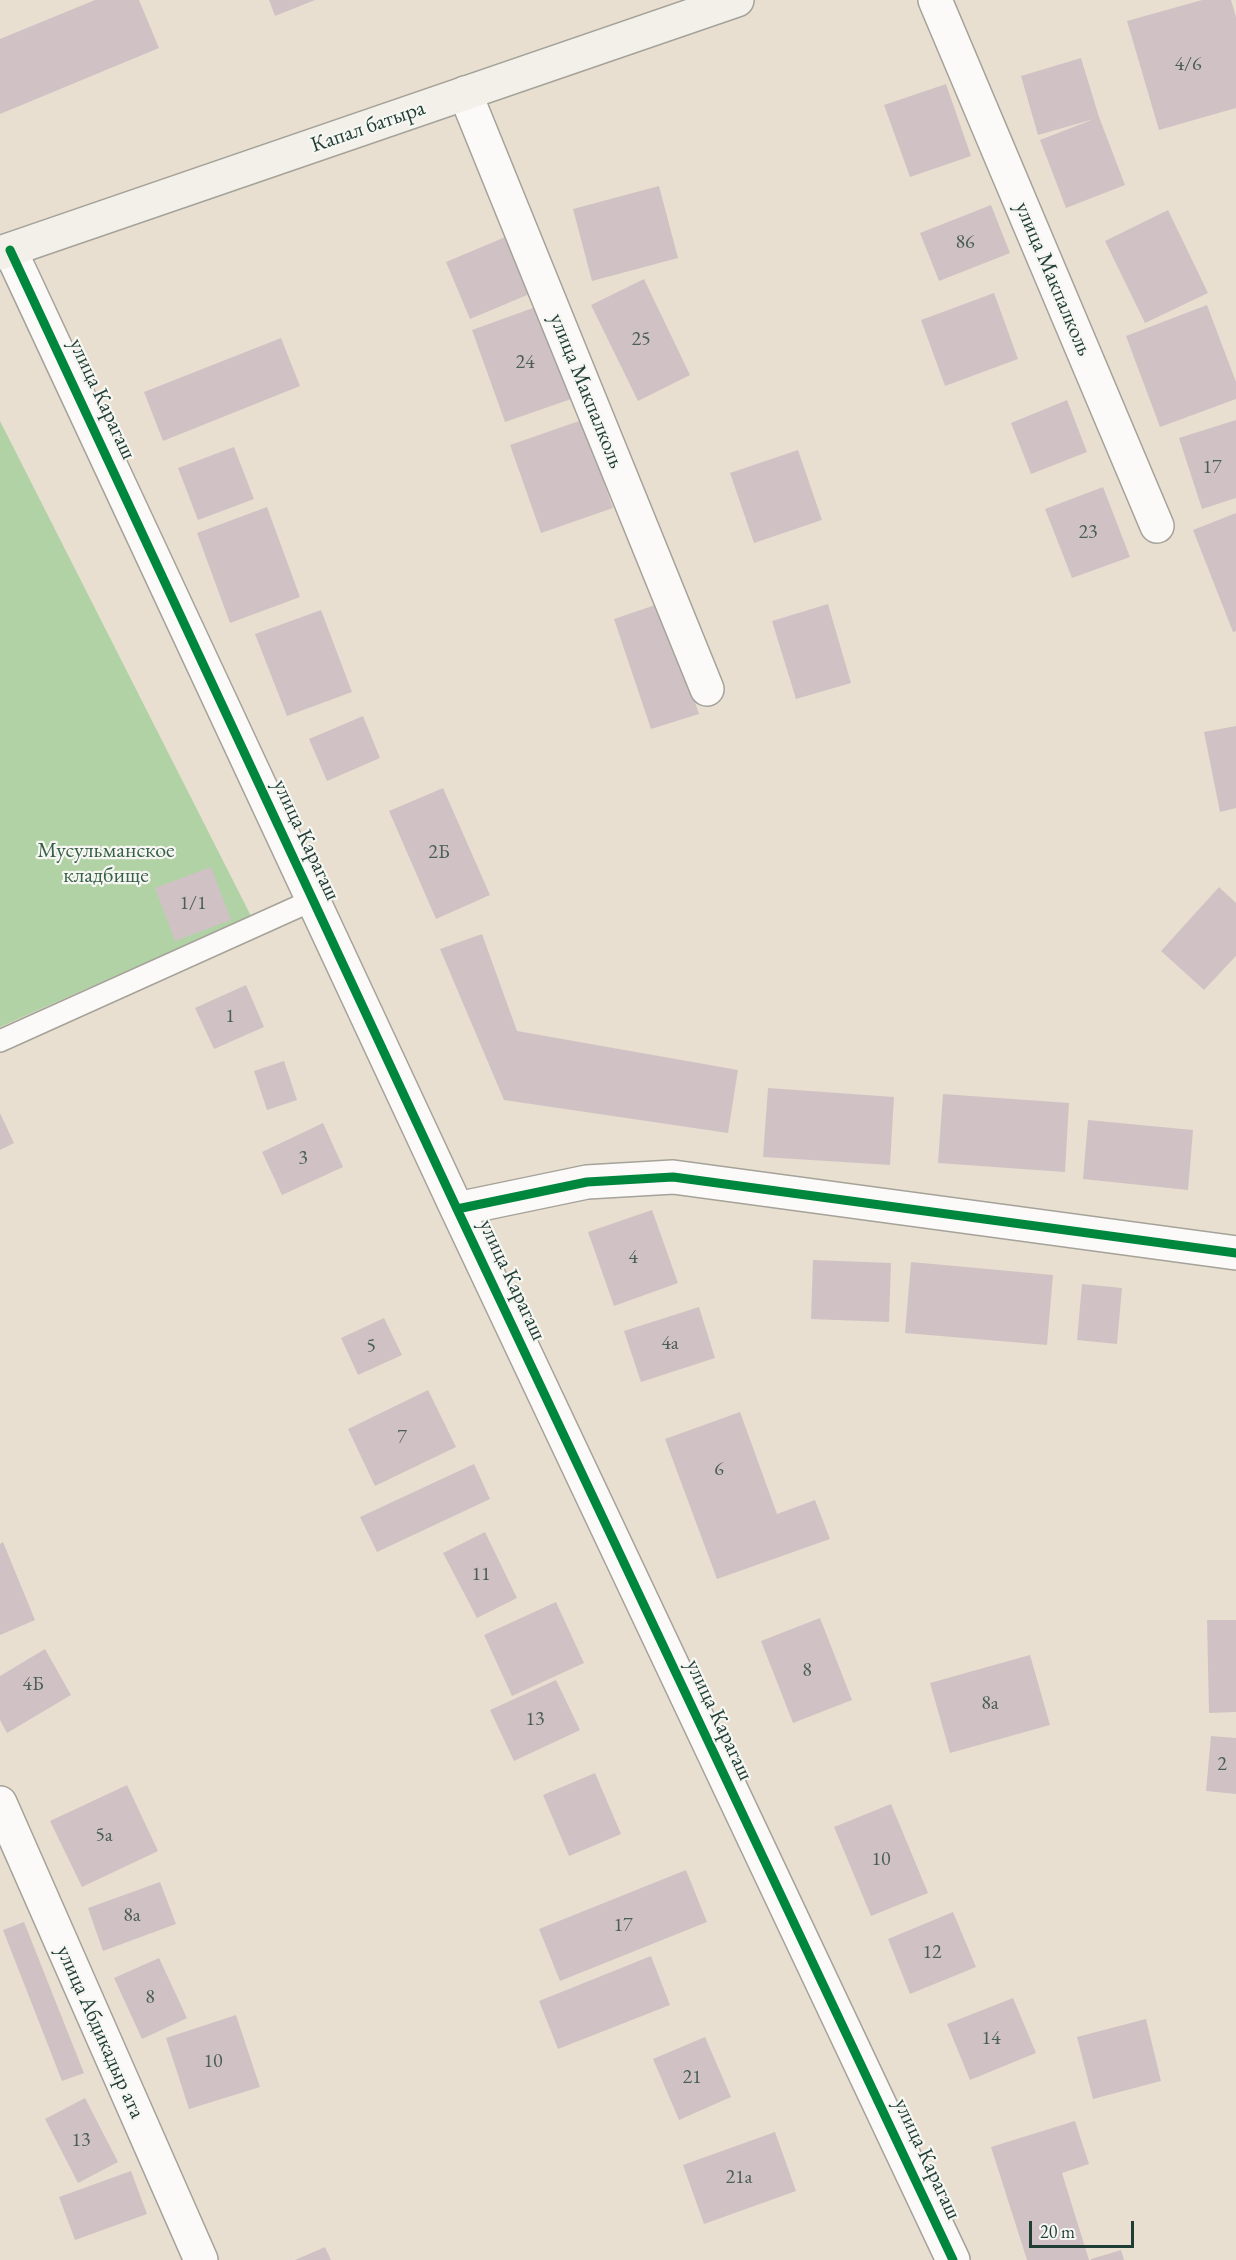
<!DOCTYPE html>
<html>
<head>
<meta charset="utf-8">
<style>
  body { margin:0 }
  #map { position:relative; width:1236px; height:2260px; overflow:hidden; background:#e8dfd0; font-family:"EB Garamond",serif }
  canvas { display:block }
  .scale { position:absolute; left:1029px; top:2221px; width:105px; height:27px; box-sizing:border-box; border:3px solid #1f3d34; border-top:0; padding-left:8px; font-size:18px; line-height:21px; white-space:nowrap; color:#1f3d34; -webkit-text-stroke:4px #f6f6f2; paint-order:stroke }
</style>
</head>
<body>
<div id="map">
<canvas width="1236" height="2260"></canvas>
<div class="scale">20 m</div>
</div>
<script>
const g = document.querySelector('canvas').getContext('2d');
g.lineJoin = 'round';
function paint(path, color) {
  g.fillStyle = color;
  g.fill(path, 'evenodd');
}
function stroke(path, color, width, dash) {
  g.strokeStyle = color;
  g.lineWidth = width;
  g.lineCap = dash ? 'butt' : 'round';
  g.setLineDash(dash || []);
  g.stroke(path);
}
function drawText(font, color, halo, rows, align = 'center') {
  g.font = font + ' "EB Garamond",serif';
  g.lineWidth = 4.5;
  g.setLineDash([]);
  g.textBaseline = 'middle';
  g.strokeStyle = halo;
  g.fillStyle = color;
  for (const [text, x, y, turn = 0] of rows) {
    g.save();
    g.translate(x, y);
    g.rotate((+turn || 0) * Math.PI / 180);
    g.textAlign = isNaN(turn) ? turn : align;
    if (halo) g.strokeText(text, 0, 0);
    g.fillText(text, 0, 0);
    g.restore();
  }
}
const green = new Path2D(`
  M0 421 251 916 0 1027Z`);
const building = new Path2D(`
  M95 0H139L159 48 0 114V39Z
  M269 0H315L275 16Z
  M1202 0H1231L1236 17V108L1159 130 1127 21Z
  M1081 58 1099 117 1125 185 1066 208 1040 140 1094 119 1038 135 1021 76Z
  M946 84 971 156 910 177 884 105Z
  M659 186 678 258 592 281 573 209Z
  M991 205 1010 253 939 281 920 233Z
  M1168 210 1208 293 1145 323 1105 241Z
  M515 233 539 290 470 319 446 262Z
  M644 279 690 375 638 401 591 305Z
  M994 293 1018 359 945 386 921 320Z
  M544 304 577 397 505 422 472 330Z
  M1207 305 1236 382V399L1160 427 1126 336Z
  M281 338 300 386 163 441 144 392Z
  M1067 400 1087 452 1031 474 1011 423Z
  M582 420 613 508 541 533 510 445Z
  M1236 420V498L1202 509 1179 438Z
  M234 447 254 499 198 520 178 468Z
  M798 450 822 520 754 543 730 473Z
  M1103 487 1130 557 1072 578 1045 509Z
  M267 507 300 597 230 623 197 533Z
  M1236 513V631L1233 632 1193 530Z
  M661 603 699 714 651 729 614 619Z
  M828 604 851 683 796 699 772 621Z
  M321 610 352 692 287 716 255 634Z
  M363 716 380 758 327 781 309 739Z
  M1236 726V808L1220 812 1204 732Z
  M443 788 490 895 436 919 389 811Z
  M211 867 231 920 175 941 155 888Z
  M1219 887 1236 903V956L1204 990 1161 951Z
  M482 934 517 1031 738 1070 728 1133 504 1100 440 949Z
  M246 985 264 1027 214 1049 195 1008Z
  M284 1061 297 1100 267 1110 254 1071Z
  M768 1088 894 1097 890 1165 763 1157Z
  M943 1094 1069 1103 1065 1172 938 1163Z
  M0 1113 14 1143 0 1150Z
  M1088 1120 1193 1130 1188 1190 1083 1179Z
  M323 1123 343 1167 282 1195 262 1152Z
  M652 1210 678 1283 614 1306 588 1232Z
  M813 1260 891 1263 889 1322 811 1319Z
  M911 1262 1053 1275 1047 1345 905 1333Z
  M1082 1284 1122 1288 1117 1344 1077 1340Z
  M699 1307 715 1358 641 1382 624 1331Z
  M384 1318 402 1355 358 1375 341 1338Z
  M428 1390 456 1447 375 1486 348 1429Z
  M740 1412 777 1514 815 1500 830 1539 717 1579 665 1439Z
  M474 1464 490 1499 377 1552 360 1517Z
  M485 1532 517 1598 477 1618 443 1553Z
  M3 1542 35 1620 0 1635V1544Z
  M556 1602 584 1663 512 1696 484 1635Z
  M820 1618 852 1700 793 1723 761 1641Z
  M1207 1620H1236V1712L1209 1713Z
  M45 1649 71 1695 7 1733 0 1720V1676Z
  M1030 1655 1050 1725 950 1753 930 1683Z
  M556 1680 580 1730 514 1761 490 1710Z
  M1211 1736 1236 1738V1794L1206 1791Z
  M595 1773 621 1834 569 1856 543 1795Z
  M127 1785 158 1851 82 1887 50 1821Z
  M891 1804 928 1893 871 1916 834 1827Z
  M686 1870 707 1922 560 1981 539 1929Z
  M160 1882 176 1924 103 1951 88 1908Z
  M953 1912 976 1967 910 1994 888 1939Z
  M24 1922 84 2073 62 2081 3 1930Z
  M651 1956 670 2005 558 2049 539 2001Z
  M159 1958 187 2018 142 2039 114 1978Z
  M1013 1998 1036 2053 970 2080 947 2024Z
  M236 2015 260 2087 189 2109 166 2038Z
  M1146 2019 1161 2081 1093 2099 1077 2037Z
  M705 2037 731 2097 679 2120 653 2059Z
  M85 2098 118 2162 78 2183 45 2119Z
  M1075 2121 1089 2164 1062 2173 1089 2260H1027L991 2147Z
  M775 2132 796 2191 704 2224 683 2165Z
  M131 2171 147 2214 75 2240 59 2197Z
  M325 2247 331 2260H295Z
  M1121 2250 1124 2260H1091V2259Z`);
const lane = new Path2D(`
  M0 1041 313 900`);
const street = new Path2D(`
  M935 0 1157 526
  M465 93 707 689
  M10 250 457 1209 953 2260
  M457 1209 587 1182 673 1177 1236 1253
  M0 1803 201 2260`);
const secondary = new Path2D(`
  M0 253 737 0`);
const cycleway = new Path2D(`
  M10 250 457 1209 953 2260
  M457 1209 587 1182 673 1177 1236 1253`);
const numberNames = [
  ["4/6",1188,65],
  ["86",965,243],
  ["25",641,340],
  ["24",525,363],
  ["17",1212,468],
  ["23",1088,533],
  ["2Б",439,853],
  ["1/1",193,904],
  ["1",230,1017],
  ["3",303,1159],
  ["4",633,1258],
  ["4а",670,1344],
  ["5",371,1347],
  ["7",402,1438],
  ["6",719,1470],
  ["11",481,1575],
  ["8",807,1671],
  ["4Б",33,1685],
  ["8а",990,1704],
  ["13",535,1720],
  ["2",1222,1765],
  ["5а",104,1836],
  ["10",881,1860],
  ["8а",132,1916],
  ["17",623,1926],
  ["12",932,1953],
  ["8",150,1998],
  ["14",991,2039],
  ["10",213,2062],
  ["21",692,2078],
  ["13",81,2141],
  ["21а",739,2178]
];
const streetNames = [
  ["Капал батыра",368,127,-19],
  ["улица Макпалколь",1053,279,67],
  ["улица Макпалколь",586,391,68],
  ["улица Карагаш",102,399,65],
  ["улица Карагаш",306,840,65],
  ["улица Карагаш",512,1280,65],
  ["улица Карагаш",719,1720,65],
  ["улица Абдикадыр ата",100,2032,66],
  ["улица Карагаш",927,2159,65]
];
const parkNames = [
  ["Мусульманское",106,851],
  ["кладбище",106,876]
];
paint(green, '#b0d2a5');
paint(building, '#d0c2c4');
stroke(lane, '#a4a299', 24);
stroke(street, '#a4a299', 36);
stroke(secondary, '#a4a299', 36);
stroke(lane, '#fcfaf8', 21);
stroke(street, '#fcfaf8', 33);
stroke(secondary, '#f3f0ea', 33);
stroke(cycleway, '#00873e', 9);
drawText('20px', '#4b5e58', null, numberNames);
drawText('22px', '#1f3d34', '#f6f6f2', streetNames);
drawText('22px', '#386048', '#f6f6f2', parkNames);
</script>
</body>
</html>
